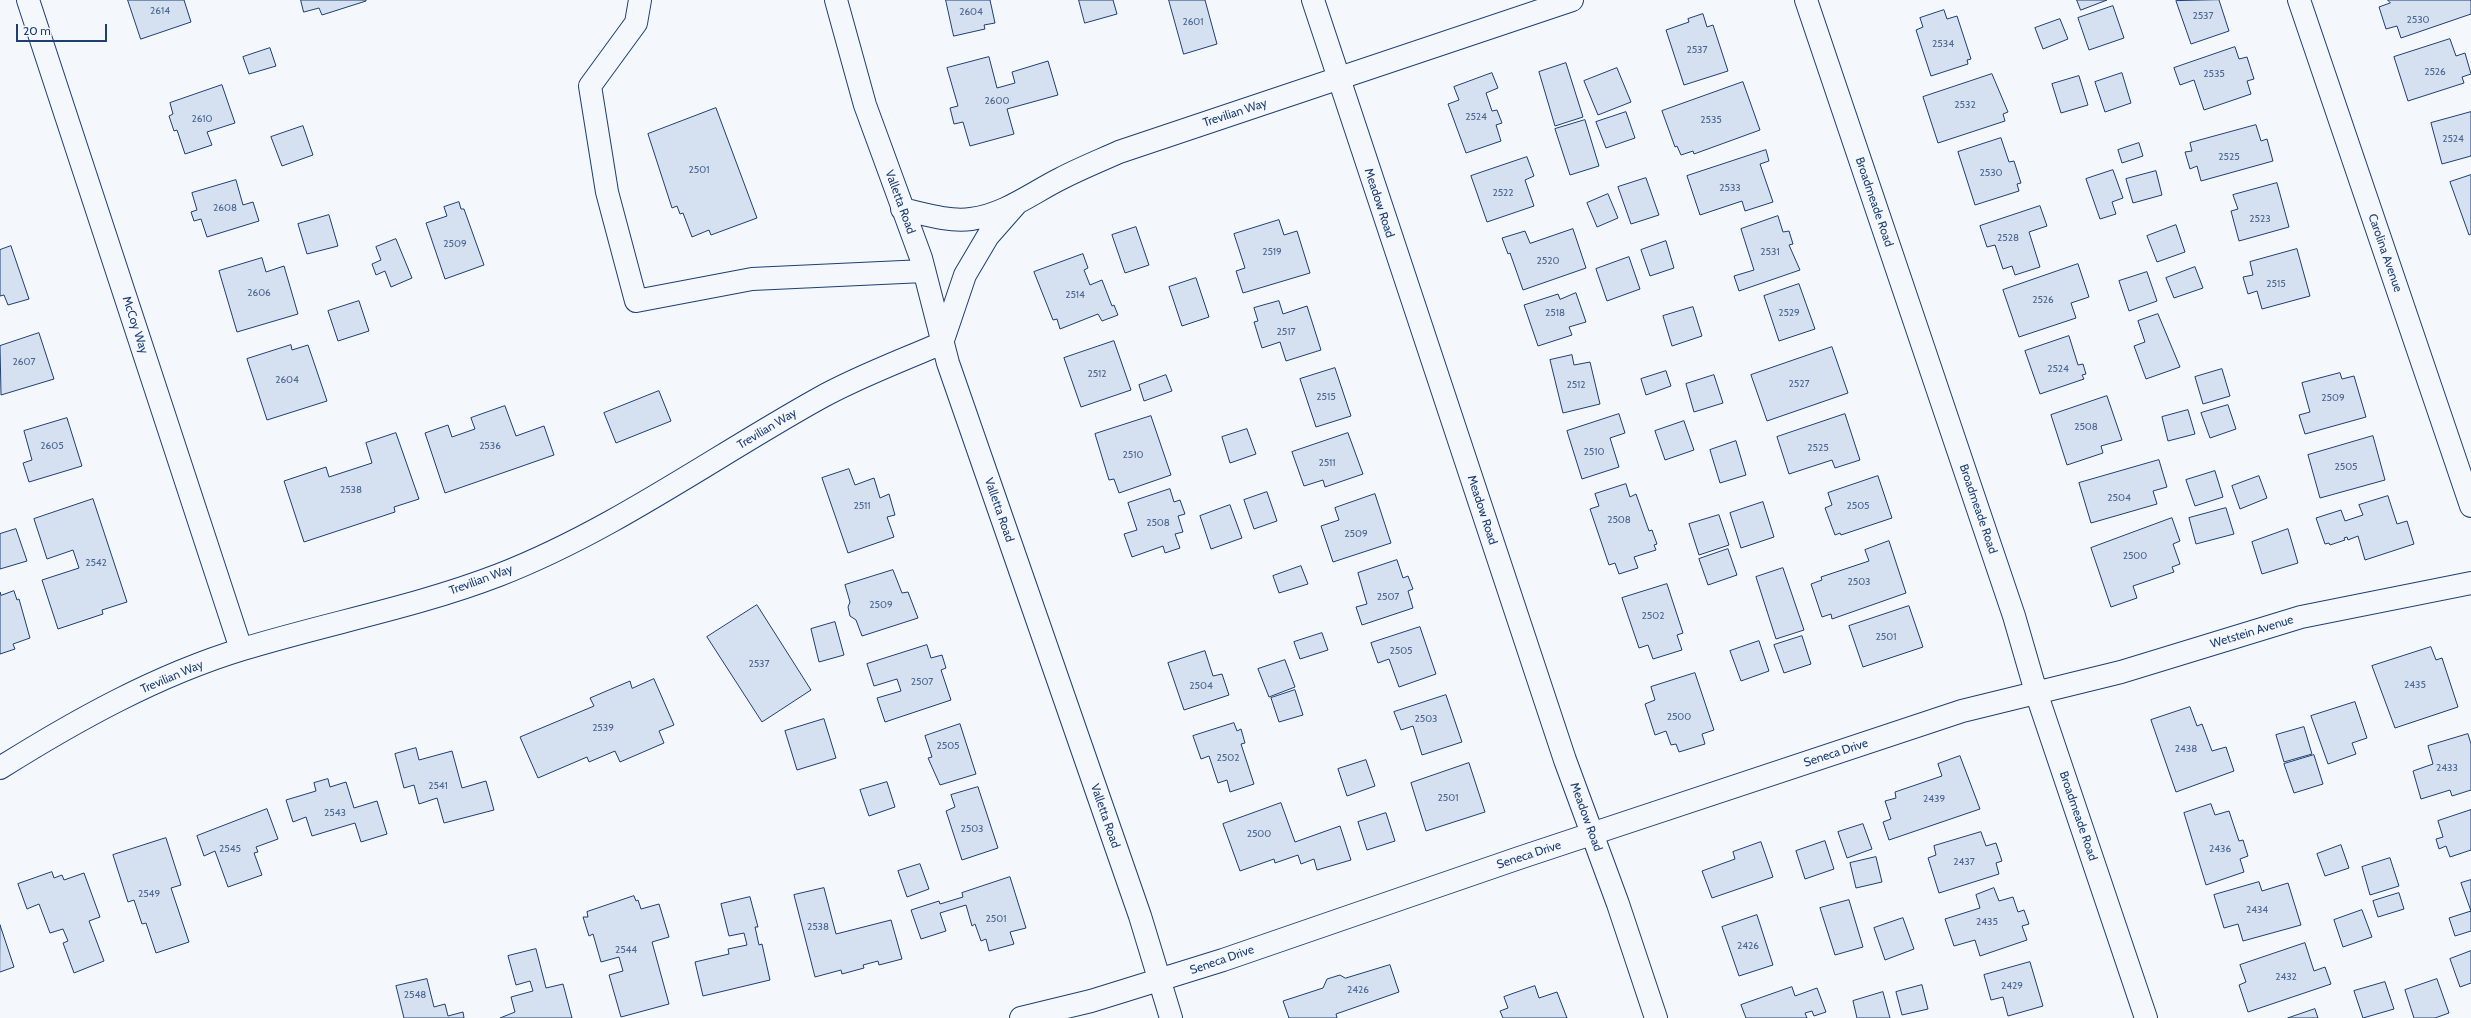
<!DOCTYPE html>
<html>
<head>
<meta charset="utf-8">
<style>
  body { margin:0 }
  #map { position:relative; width:2471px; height:1018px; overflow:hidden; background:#f4f7fb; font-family:Cabin,sans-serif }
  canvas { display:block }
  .scale { position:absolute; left:16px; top:24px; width:91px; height:18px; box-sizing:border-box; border:2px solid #1d3f73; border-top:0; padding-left:5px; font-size:12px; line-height:14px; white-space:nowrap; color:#1d3f73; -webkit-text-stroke:3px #f4f7fb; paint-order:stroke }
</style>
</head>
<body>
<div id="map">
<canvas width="2471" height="1018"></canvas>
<div class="scale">20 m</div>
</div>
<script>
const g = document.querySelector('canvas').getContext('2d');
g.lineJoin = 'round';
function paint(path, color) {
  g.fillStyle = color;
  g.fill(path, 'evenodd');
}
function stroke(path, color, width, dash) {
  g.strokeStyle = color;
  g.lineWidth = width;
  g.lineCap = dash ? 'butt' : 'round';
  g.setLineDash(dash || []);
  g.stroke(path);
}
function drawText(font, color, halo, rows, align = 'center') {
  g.font = font + ' Cabin,sans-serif';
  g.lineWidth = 3;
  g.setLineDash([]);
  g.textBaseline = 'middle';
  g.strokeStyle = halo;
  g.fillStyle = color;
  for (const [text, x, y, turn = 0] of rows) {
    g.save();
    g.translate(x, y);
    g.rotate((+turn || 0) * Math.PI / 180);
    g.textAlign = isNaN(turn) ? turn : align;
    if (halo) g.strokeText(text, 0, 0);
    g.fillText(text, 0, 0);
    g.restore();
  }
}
const building = new Path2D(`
  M128 0H184L191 22 141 39Z
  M301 0H366V1L322 15 319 8 304 12Z
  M946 0H990L995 23 984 25 985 29 954 36Z
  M1079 0H1113L1117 14 1085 23Z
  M1169 0H1205L1217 44 1184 54Z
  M2077 0H2107L2081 10Z
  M2219 0 2229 31 2191 44 2176 1Z
  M2388 0H2471V14L2401 38 2397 26 2386 29 2379 7 2390 3Z
  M2113 6 2124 38 2089 50 2078 18Z
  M1944 10 1947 19 1957 16 1971 59 1967 60 1968 64 1931 76 1916 30 1923 27 1920 18Z
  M1703 14 1707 27 1713 25 1728 71 1684 85 1666 30 1689 22 1688 19Z
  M2060 19 2068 39 2043 49 2035 28Z
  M2450 39 2456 56 2465 53 2471 74 2462 77 2464 83 2408 101 2394 57Z
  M2235 47 2239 59 2247 57 2254 79 2247 81 2251 94 2204 110 2194 80 2180 85 2174 68Z
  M270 48 276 66 249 74 243 57Z
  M989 57 997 88 1015 83 1012 72 1048 61 1058 95 1007 109 1014 134 970 146 963 122 954 124 950 108 958 106 947 68Z
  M1566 63 1583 117 1555 126 1539 72Z
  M1617 68 1631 102 1598 115 1584 81Z
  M1492 73 1498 88 1486 93 1492 111 1497 110 1502 123 1496 125 1501 141 1466 153 1448 104 1459 100 1454 87Z
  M2122 73 2131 103 2105 112 2095 82Z
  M1992 74 2008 112 2003 114 2005 121 1938 143 1923 97Z
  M2079 76 2088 105 2061 113 2052 84Z
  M1743 82 1760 130 1694 154 1693 151 1681 155 1677 146 1675 147 1662 111Z
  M222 85 235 123 207 132 212 145 185 154 177 130 174 131 169 116 173 114 170 103Z
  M716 108 757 218 711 235 709 230 692 237 683 213 680 214 677 206 672 208 648 134Z
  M1626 112 1635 138 1606 148 1596 122Z
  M2471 112V156L2442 164 2431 123Z
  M1585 120 1599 166 1570 175 1555 129Z
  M2256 125 2261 141 2267 139 2273 161 2201 181 2197 166 2190 169 2185 152 2192 151 2190 143Z
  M303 126 313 155 282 166 271 137Z
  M2001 138 2009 162 2014 161 2021 183 2017 184 2019 191 1975 205 1958 152Z
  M2139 143 2143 156 2122 163 2118 150Z
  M1766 150 1769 161 1760 164 1773 202 1745 211 1742 201 1700 215 1687 176Z
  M1527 157 1534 176 1525 180 1534 206 1487 222 1471 176Z
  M2113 170 2123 198 2112 202 2116 214 2100 219 2086 179Z
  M2156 171 2162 195 2133 203 2126 179Z
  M2471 175V234L2469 235 2450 182Z
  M1646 178 1659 215 1631 224 1618 187Z
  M236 180 243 205 253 202 259 221 207 237 201 219 194 221 191 212 197 210 192 193Z
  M2277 183 2289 227 2239 241 2231 211 2238 209 2233 195Z
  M1608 194 1618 218 1597 227 1587 203Z
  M459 202 461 209H464L484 265 445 279 426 223 447 216 444 207Z
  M2040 206 2047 226 2029 232 2040 267 2015 275 2012 266 2003 269 1995 245 1987 247 1980 226Z
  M329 215 338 246 307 254 298 224Z
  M1778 216 1783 232 1789 231 1793 244 1789 245 1800 270 1739 291 1734 276 1754 270 1741 229Z
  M1279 220 1284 235 1297 231 1310 273 1243 293 1236 271 1245 268 1234 234Z
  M2176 225 2185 252 2157 262 2147 236Z
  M1136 227 1149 265 1125 273 1112 235Z
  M1573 229 1586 268 1523 290 1510 253 1508 254 1502 238 1525 231 1530 243Z
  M396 239 412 278 391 287 385 271 376 275 372 264 381 260 376 247Z
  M1666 241 1674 268 1650 276 1641 250Z
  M11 246 29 299 8 305 4 295 0 296V250Z
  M2297 249 2310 296 2262 309 2257 291 2248 294 2243 277 2253 275 2250 262Z
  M1083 254 1088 268 1084 270 1090 285 1102 280 1112 306 1114 305 1118 315 1102 321 1098 314 1060 329 1057 319 1053 320 1034 272Z
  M1629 257 1640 289 1607 301 1596 269Z
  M262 258 266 272 284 266 298 314 237 332 219 271Z
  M2078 264 2089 297 2071 303 2076 318 2019 337 2003 290Z
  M2195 267 2203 288 2174 298 2166 278Z
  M2147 272 2157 301 2129 311 2119 281Z
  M1196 278 1209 317 1182 326 1169 287Z
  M1799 284 1815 329 1779 341 1764 296Z
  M1576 293 1586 322 1569 327 1572 335 1538 346 1524 305 1558 294 1560 299Z
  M359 301 369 331 338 341 328 311Z
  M1279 301 1283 314 1307 306 1321 350 1286 361 1280 342 1262 348 1254 322 1258 321 1254 308Z
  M1693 307 1702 336 1672 346 1663 316Z
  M2158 314 2180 367 2146 379 2134 346 2145 342 2138 321Z
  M39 333 54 379 1 395 0 346Z
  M2069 336 2078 365 2083 364 2086 374 2082 375 2084 379 2040 394 2025 351Z
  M1114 341 1131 390 1081 407 1064 358Z
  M291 345 292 350 308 345 327 401 267 420 247 359Z
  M1832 347 1848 393 1767 421 1751 375Z
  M1572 355 1574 365 1590 362 1600 404 1563 413 1550 360Z
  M1335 368 1351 416 1316 427 1300 379Z
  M2222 369 2230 396 2203 404 2195 377Z
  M1666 371 1671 386 1646 395 1641 379Z
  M2340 373 2342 379 2354 376 2366 417 2305 434 2299 415 2310 412 2302 383Z
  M1166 375 1172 391 1144 401 1139 385Z
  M1714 375 1723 403 1694 412 1686 384Z
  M659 391 671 421 616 443 604 413Z
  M2107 396 2122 440 2101 446 2103 453 2067 465 2051 415Z
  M2228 405 2236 429 2210 438 2201 413Z
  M505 406 516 436 544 426 554 455 445 493 425 433 448 425 452 437 475 429 471 418Z
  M2188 410 2195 434 2168 441 2162 417Z
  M1619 414 1625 433 1610 438 1619 467 1582 479 1567 431Z
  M1845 414 1860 460 1835 468 1832 460 1789 474 1777 437Z
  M1151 416 1171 475 1119 493 1114 479 1109 480 1095 434Z
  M67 418 82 466 29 482 23 463 32 460 24 431Z
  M1684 421 1694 450 1665 460 1655 431Z
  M1247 429 1256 454 1230 463 1222 437Z
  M396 433 419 499 394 507 395 512 304 542 284 481 326 467 329 477 372 463 366 443Z
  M1348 433 1363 474 1325 487 1323 480 1304 486 1292 452Z
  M2373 436 2385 480 2320 498 2308 455Z
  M1736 441 1746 475 1720 483 1710 450Z
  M2159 460 2167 487 2153 491 2157 504 2091 523 2079 483Z
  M849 469 855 485 874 478 880 498 889 494 895 515 887 517 894 537 848 553 822 478Z
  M2215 471 2223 497 2195 506 2186 480Z
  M1878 476 1892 518 1841 535 1840 533 1835 535 1825 508 1832 505 1828 493Z
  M2259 476 2267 498 2240 509 2232 486Z
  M1626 484 1630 497 1636 494 1649 531 1652 530 1657 544 1654 545 1656 550 1634 557 1638 568 1619 574 1615 563 1609 565 1590 509 1599 506 1595 494Z
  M1170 489 1174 502 1180 500 1185 514 1178 516 1183 532 1175 534 1180 548 1165 553 1163 546 1132 557 1124 534 1137 530 1128 503Z
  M1267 492 1277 521 1254 529 1244 500Z
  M1375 494 1391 543 1333 562 1321 526 1339 520 1335 508Z
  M2388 496 2397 524 2407 521 2414 544 2365 560 2358 536 2348 540 2347 537 2344 538 2345 540 2330 545 2329 543 2325 544 2316 518 2341 510 2345 521 2363 515 2359 505Z
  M93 499 127 602 102 610 103 614 58 629 42 580 79 568 73 550 47 559 34 519Z
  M1763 502 1774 537 1741 548 1730 513Z
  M1230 505 1242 538 1211 549 1200 516Z
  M2226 508 2234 534 2196 544 2189 518Z
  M1719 515 1729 545 1699 555 1689 524Z
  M2172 518 2180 541 2173 544 2180 564 2172 567 2174 572 2133 586 2137 598 2111 607 2091 548Z
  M16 529 27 561 0 569V534Z
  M2288 529 2298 563 2262 574 2252 542Z
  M1889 541 1906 593 1832 619 1831 614 1822 617 1811 584 1822 580 1821 577 1869 561 1865 550Z
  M1728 549 1737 575 1708 585 1699 559Z
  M1397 560 1403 578 1408 576 1413 589 1408 591 1413 608 1362 625 1356 607 1367 604 1358 573Z
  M1301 566 1308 584 1279 593 1273 576Z
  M1783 568 1804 630 1776 639 1756 577Z
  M893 570 902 593 908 592 918 618 862 636 856 620 850 616 848 607 850 602 845 585Z
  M1667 584 1683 633 1677 635 1682 650 1653 659 1648 645 1639 648 1622 598Z
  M14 591 17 600 19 599 30 638 13 644 15 649 0 654V592L1 595Z
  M757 605 811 690 762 722 707 637Z
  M1909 606 1923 647 1863 667 1849 626Z
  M835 622 844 655 819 662 811 629Z
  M1420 627 1436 674 1399 687 1389 659 1378 663 1371 643Z
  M1322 633 1328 650 1300 659 1294 642Z
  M1802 636 1811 664 1784 673 1774 645Z
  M1759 641 1769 671 1741 681 1730 651Z
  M927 645 931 658 942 655 946 668 941 670 951 700 885 722 877 698 901 691 897 679 874 686 867 664Z
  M2431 647 2436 660 2442 658 2458 707 2395 728 2372 666Z
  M1205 651 1213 676 1222 674 1229 695 1184 710 1168 663Z
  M1285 660 1295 687 1269 697 1258 669Z
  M1695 673 1714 730 1702 734 1705 744 1679 752 1676 744 1671 745 1666 731 1655 735 1645 704 1655 700 1651 687Z
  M654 679 674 725 659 731 664 743 620 762 615 751 589 762 587 757 538 778 520 737 594 706 590 698 630 681 632 688Z
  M1295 690 1303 715 1279 722 1271 698Z
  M1446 695 1462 742 1422 755 1413 726 1401 730 1394 712Z
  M2355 702 2367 738 2352 743 2356 754 2328 764 2311 716Z
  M2190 707 2197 726 2202 724 2212 751 2226 747 2234 771 2176 792 2151 720Z
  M824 719 836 758 797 770 785 731Z
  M1234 723 1237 731 1241 729 1245 743 1241 744 1254 784 1230 792 1227 780 1218 783 1209 756 1201 759 1193 736Z
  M960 724 976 774 940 785 928 758 932 757 925 736Z
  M2304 727 2312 754 2284 762 2276 735Z
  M2468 734 2471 744V790L2452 796 2450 790 2421 799 2413 771 2433 764 2428 746Z
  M416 748 419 760 452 751 462 788 486 781 494 810 444 823 437 798 419 804 414 785 404 788 395 754Z
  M2314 755 2323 784 2294 793 2284 764Z
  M1960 756 1980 809 1889 840 1883 822 1891 819 1885 801 1896 798 1895 792 1942 776 1938 764Z
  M1366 760 1375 786 1347 796 1338 769Z
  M1469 763 1485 812 1426 831 1411 783Z
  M328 779 330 787 346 782 354 808 377 801 387 834 361 842 355 823 312 836 306 817 293 822 286 800 316 791 314 783Z
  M887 782 895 807 869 816 860 790Z
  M978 787 998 848 962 860 946 811 955 807 951 795Z
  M1281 803 1295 842 1340 826 1351 860 1317 870 1314 859 1301 864 1298 855 1275 863 1274 859 1240 871 1223 824Z
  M2211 804 2215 815 2229 811 2239 841 2243 840 2248 856 2240 859 2244 872 2206 885 2184 813Z
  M267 809 278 839 256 847 258 852 254 853 262 875 228 887 215 851 204 856 197 836Z
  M2471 810V850L2450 857 2446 846 2439 849 2436 839 2443 837 2438 821Z
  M1386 813 1395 841 1367 850 1358 822Z
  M1863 824 1872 849 1847 858 1838 832Z
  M1981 832 1986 846 1996 843 2002 861 1996 863 1999 874 1939 893 1928 858 1936 855 1934 846Z
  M166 838 181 885 171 888 189 942 156 953 146 923 142 924 134 900 128 902 113 855Z
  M1825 841 1834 869 1805 879 1796 851Z
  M1761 842 1773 877 1712 898 1702 871 1735 859 1733 852Z
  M2341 845 2349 868 2325 876 2317 854Z
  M1876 857 1882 882 1856 888 1850 863Z
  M2390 858 2399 886 2370 895 2362 867Z
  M920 864 929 889 907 897 898 871Z
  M52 872 54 878 62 875 64 880 84 873 100 917 89 921 104 961 74 973 63 943 68 941 63 929 50 933 39 904 27 909 18 884Z
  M1010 877 1026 928 1010 932 1014 944 989 951 986 939 981 941 975 924 972 926 966 905 940 913 946 931 921 939 911 910 939 901 940 904 963 897 962 893Z
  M2471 880V931L2455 936 2449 918 2471 911 2461 883Z
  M2259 882 2262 891 2288 883 2301 925 2243 941 2238 924 2224 928 2214 895Z
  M824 888 836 934 891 920 902 959 879 965 878 961 863 965 864 968 842 974 841 970 815 977 794 895Z
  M1994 888 1999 901 2013 897 2018 912 2024 910 2029 924 2022 926 2027 940 1980 956 1975 940 1954 946 1945 919 1980 908 1976 895Z
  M2399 893 2404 909 2378 917 2373 901Z
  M634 896 636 901 638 900 641 909 659 904 669 937 652 942 669 1004 621 1017 609 975 623 971 619 957 601 962 593 934 589 936 583 917H588L587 912Z
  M750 897 758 927H755L759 945 762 944 770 980 703 996 695 962 729 954 728 949 747 945 744 933 729 936 721 904Z
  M1849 900 1863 947 1835 955 1820 908Z
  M2362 910 2372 937 2343 947 2334 920Z
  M1757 915 1773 965 1739 976 1722 927Z
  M1903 918 1914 949 1885 960 1874 928Z
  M0 925 14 967 0 972Z
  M2305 943 2314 971 2325 967 2331 984 2248 1012 2239 985 2246 982 2240 965Z
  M536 949 546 988 563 984 572 1018H500L515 1012 511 997 533 991 530 981 516 985 508 956Z
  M2471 951V983L2460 987 2450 959Z
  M2030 962 2043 1006 2008 1016 2003 997 1991 1000 1984 975Z
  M1390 965 1399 992 1336 1014 1337 1018H1289L1283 1001 1323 988 1327 979 1340 975 1345 978Z
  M427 979 434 1007 445 1004 448 1016 463 1012 464 1018H404L396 986Z
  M2437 979 2449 1013 2435 1018H2414L2405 990Z
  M2385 982 2394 1009 2363 1018 2354 991Z
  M1922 985 1928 1009 1902 1015 1896 992Z
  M1535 986 1539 998 1557 992 1567 1018H1503L1500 1011 1508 1008 1504 997Z
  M1792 987 1795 996 1817 988 1826 1012 1814 1016 1812 1011 1805 1013 1807 1018H1746L1741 1005Z
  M1883 992 1890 1018H1857L1853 1001Z
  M2315 1009 2318 1018H2288Z`);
const minor = new Path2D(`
  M28 0 241 649
  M640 0 636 23 590 86 607 192 636 301 752 279 924 271
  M836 0 865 105 921 258 948 363 1140 916 1171 1018
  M1313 0 1565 760 1618 904 1656 1018
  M1806 0 2014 616 2036 692 2146 1018
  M2299 0 2471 506
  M902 209C924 214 949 222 971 219 1004 215 1032 193 1060 179 1079 169 1099 161 1119 152L1572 0
  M0 768C75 721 157 675 243 649 328 623 416 607 499 575 612 531 712 458 818 399 857 377 901 361 942 343L965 275 988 236 1017 203
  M1021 1018 1091 1001 1223 960 1519 858 1962 711 2121 672 2301 617 2471 583`);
const numberNames = [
  ["2614",160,11],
  ["2604",971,12],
  ["2537",2203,16],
  ["2530",2418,20],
  ["2601",1193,22],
  ["2534",1943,44],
  ["2537",1697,50],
  ["2526",2435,72],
  ["2535",2214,74],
  ["2600",997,101],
  ["2532",1965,105],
  ["2524",1476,117],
  ["2610",202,119],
  ["2535",1711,120],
  ["2524",2453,139],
  ["2525",2229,157],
  ["2501",699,170],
  ["2530",1991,173],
  ["2533",1730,188],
  ["2522",1503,193],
  ["2608",225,208],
  ["2523",2260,219],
  ["2528",2008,238],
  ["2509",455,244],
  ["2519",1272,252],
  ["2531",1770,252],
  ["2520",1548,261],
  ["2515",2276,284],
  ["2606",259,293],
  ["2514",1075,295],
  ["2526",2043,300],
  ["2518",1555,313],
  ["2529",1789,313],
  ["2517",1286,332],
  ["2607",24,362],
  ["2524",2058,369],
  ["2512",1097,374],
  ["2604",287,380],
  ["2527",1799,384],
  ["2512",1576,385],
  ["2515",1326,397],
  ["2509",2333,398],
  ["2508",2086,427],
  ["2605",52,446],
  ["2536",490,446],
  ["2525",1818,448],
  ["2510",1594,452],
  ["2510",1133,455],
  ["2511",1327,463],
  ["2505",2346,467],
  ["2538",351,490],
  ["2504",2119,498],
  ["2511",862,506],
  ["2505",1858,506],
  ["2508",1619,520],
  ["2508",1158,523],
  ["2509",1356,534],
  ["2500",2135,556],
  ["2542",96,563],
  ["2503",1859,582],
  ["2507",1388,597],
  ["2509",881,605],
  ["2502",1653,616],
  ["2501",1886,637],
  ["2505",1401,651],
  ["2537",759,664],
  ["2507",922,682],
  ["2435",2415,685],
  ["2504",1201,686],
  ["2500",1679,717],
  ["2503",1426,719],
  ["2539",603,728],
  ["2505",948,746],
  ["2438",2186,749],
  ["2502",1228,758],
  ["2433",2447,768],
  ["2541",438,786],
  ["2501",1448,798],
  ["2439",1934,799],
  ["2543",335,813],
  ["2503",972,829],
  ["2500",1259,834],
  ["2545",230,849],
  ["2436",2220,849],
  ["2437",1964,862],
  ["2549",149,894],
  ["2434",2257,910],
  ["2501",996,919],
  ["2435",1987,922],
  ["2538",818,927],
  ["2426",1748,946],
  ["2544",626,950],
  ["2432",2286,977],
  ["2429",2012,986],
  ["2426",1358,990],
  ["2548",415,995]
];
const streetNames = [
  ["Trevilian Way",1235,113,-18],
  ["Valletta Road",900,202,70],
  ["Broadmeade Road",1874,202,71],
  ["Meadow Road",1379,203,72],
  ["Carolina Avenue",2385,253,71],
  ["McCoy Way",135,325,72],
  ["Trevilian Way",767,429,-31],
  ["Broadmeade Road",1978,509,71],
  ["Valletta Road",999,510,71],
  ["Meadow Road",1482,510,72],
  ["Trevilian Way",481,580,-20],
  ["Wetstein Avenue",2252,632,-17],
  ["Trevilian Way",172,677,-23],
  ["Seneca Drive",1836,753,-18],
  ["Valletta Road",1105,816,71],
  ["Broadmeade Road",2078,816,71],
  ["Meadow Road",1586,817,70],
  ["Seneca Drive",1529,855,-18],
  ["Seneca Drive",1222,960,-19]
];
paint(building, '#d5e0f0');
stroke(building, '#1d3f73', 1);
stroke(minor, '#1d3f73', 24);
stroke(minor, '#f4f7fb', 22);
drawText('10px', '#4b6792', null, numberNames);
drawText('12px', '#1d3f73', '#f4f7fb', streetNames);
</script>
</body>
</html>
